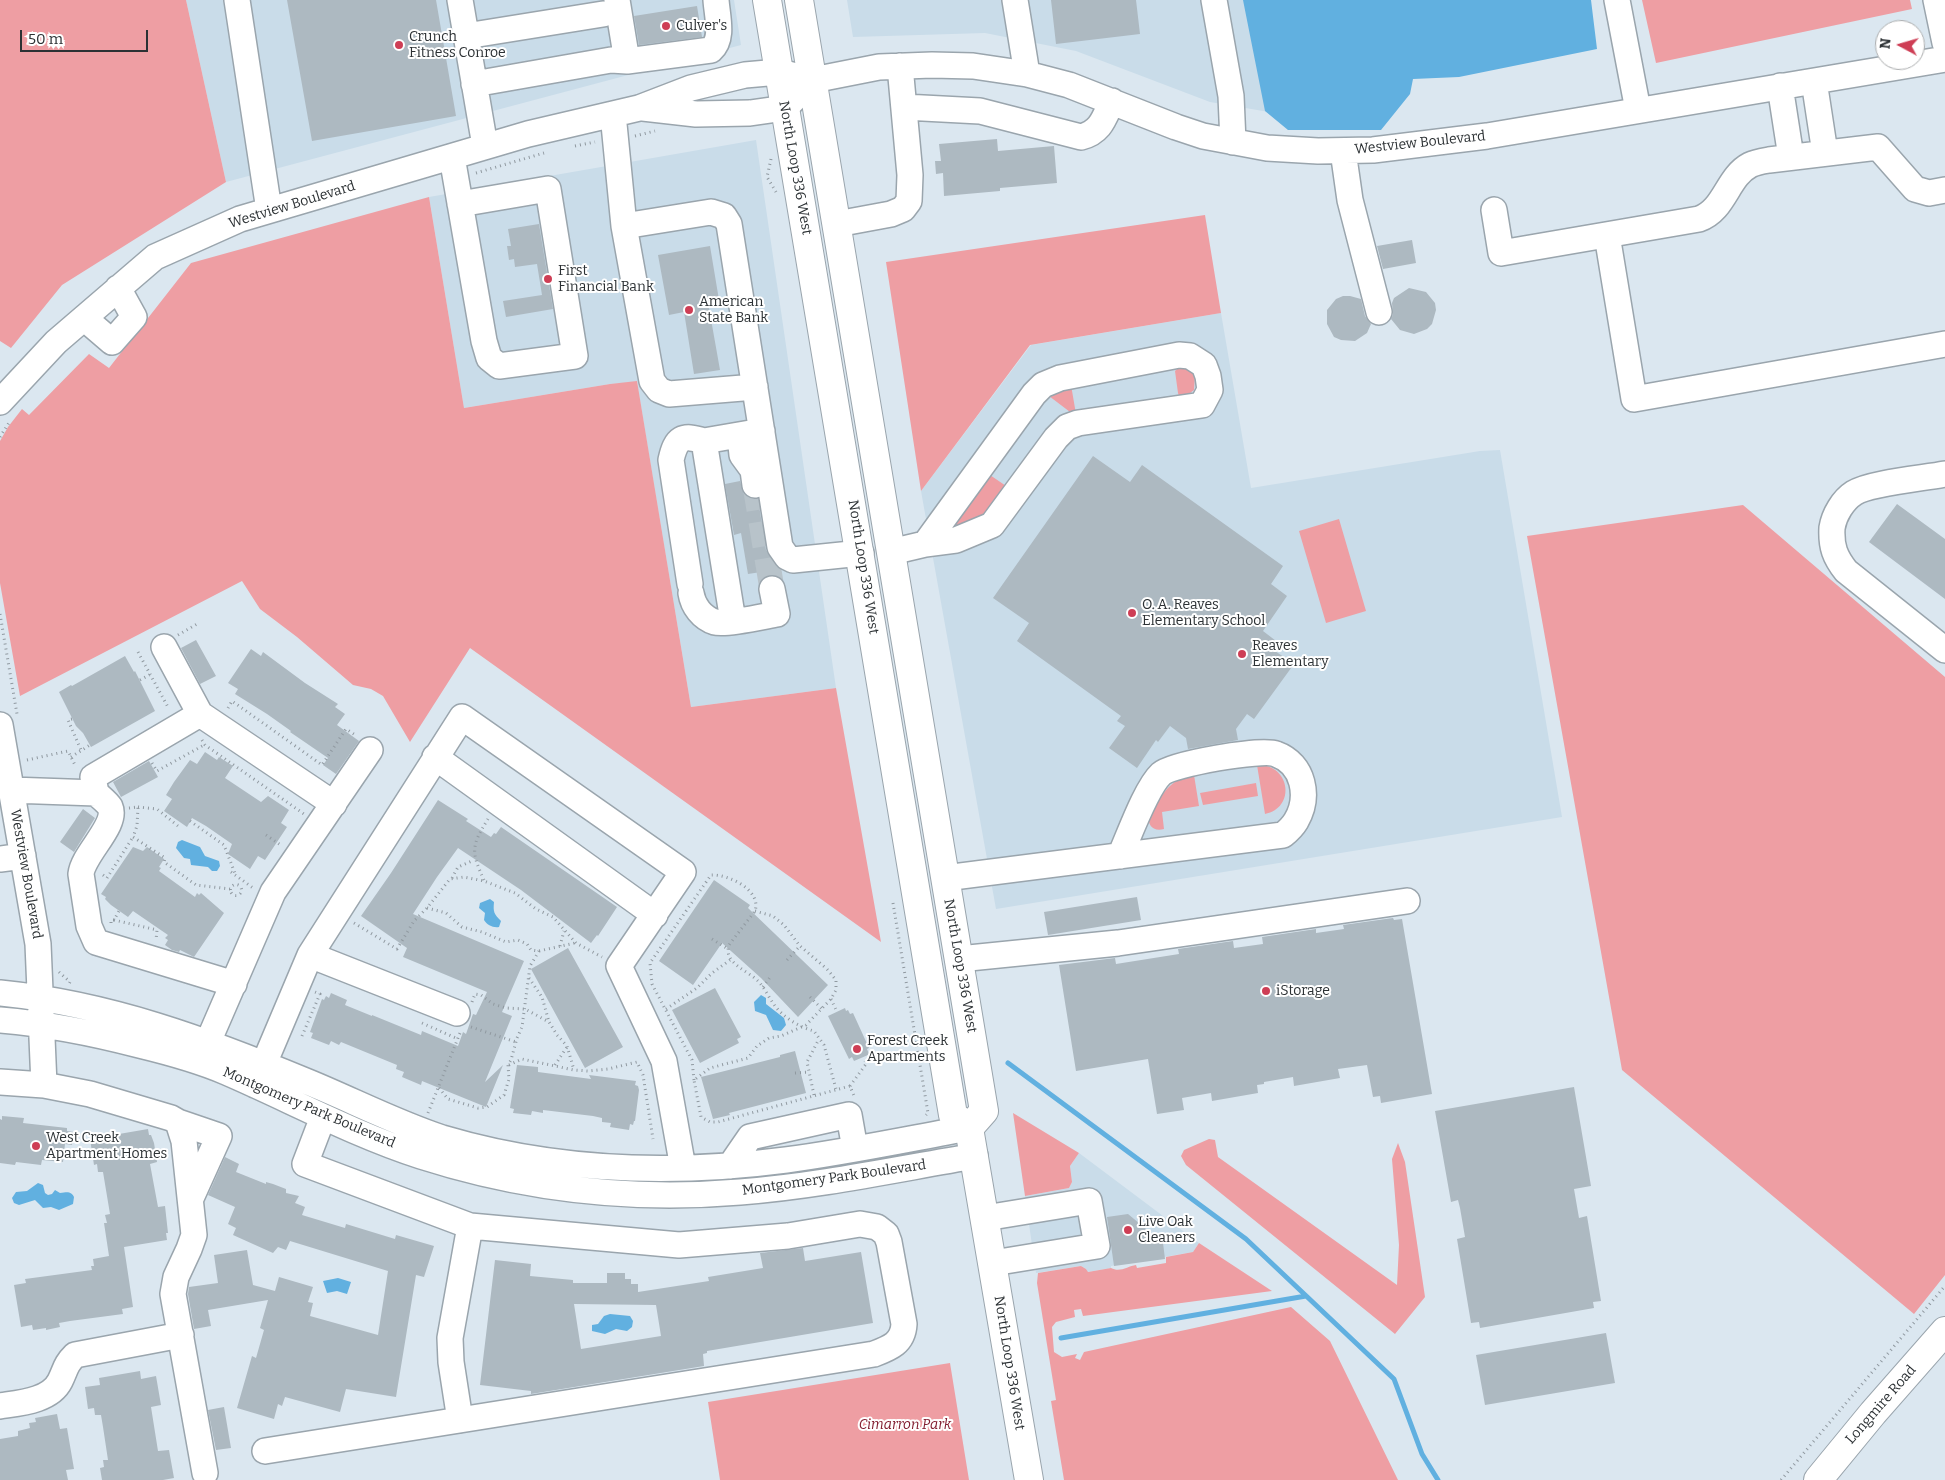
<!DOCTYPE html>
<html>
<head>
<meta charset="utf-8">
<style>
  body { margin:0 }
  #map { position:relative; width:1945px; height:1480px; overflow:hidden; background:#dbe7f0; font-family:Bitter,serif }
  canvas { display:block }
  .north { position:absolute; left:1875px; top:20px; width:50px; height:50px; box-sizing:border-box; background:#fff; border:1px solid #abadae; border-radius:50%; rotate:276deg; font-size:14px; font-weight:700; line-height:20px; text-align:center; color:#2c3134 }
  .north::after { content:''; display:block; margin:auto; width:18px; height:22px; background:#ce3e55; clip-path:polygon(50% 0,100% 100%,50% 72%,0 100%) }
  .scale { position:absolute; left:20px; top:30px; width:128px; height:22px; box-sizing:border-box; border:2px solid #2c3134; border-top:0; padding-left:6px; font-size:15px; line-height:18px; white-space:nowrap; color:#2c3134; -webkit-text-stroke:4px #fff; paint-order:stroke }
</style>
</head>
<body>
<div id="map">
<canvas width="1945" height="1480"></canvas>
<div class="north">N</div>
<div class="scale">50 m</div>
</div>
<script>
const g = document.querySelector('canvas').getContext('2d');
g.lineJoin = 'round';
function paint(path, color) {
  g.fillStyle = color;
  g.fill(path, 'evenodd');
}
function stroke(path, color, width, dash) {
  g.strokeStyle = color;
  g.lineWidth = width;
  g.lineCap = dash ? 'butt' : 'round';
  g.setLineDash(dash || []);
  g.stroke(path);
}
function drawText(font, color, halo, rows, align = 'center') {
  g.font = font + ' Bitter,serif';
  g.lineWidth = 4;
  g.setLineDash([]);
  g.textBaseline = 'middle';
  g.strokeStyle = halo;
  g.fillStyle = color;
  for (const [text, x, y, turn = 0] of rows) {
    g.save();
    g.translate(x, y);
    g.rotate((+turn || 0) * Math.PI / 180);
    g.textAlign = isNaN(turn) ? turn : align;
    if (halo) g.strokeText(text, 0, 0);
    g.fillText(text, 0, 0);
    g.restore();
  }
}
const built = new Path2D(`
  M186 0H734L741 45 226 182Z
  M847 0H1249L1269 112 1210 102 1076 51 985 33 853 37Z
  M756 140 836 688 691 707 637 382 610 384 464 408 429 197Z
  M1221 313 1251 488 1480 451 1500 450 1562 817 996 909 921 491 1031 345Z
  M1079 1153 1199 1243 1193 1252 1111 1266V1268L1087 1272 1086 1269 1081 1266 1036 1273 1025 1196 1069 1188 1072 1182 1070 1166Z`);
const green = new Path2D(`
  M0 0H186L226 182 62 285 11 348 0 341Z
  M1642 0H1910L1912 9 1656 63Z
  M429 197 464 408 610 384 637 381 691 707 836 688 881 942 470 648 410 742 383 696 371 689 353 685 297 637 260 609 242 581 20 696 0 583V441L8 427 22 409 29 415 89 354 109 368 191 263Z
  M1205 215 1221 313 1030 345 921 491 886 262Z
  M1178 368 1189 369 1195 376 1194 390 1186 396H1179L1178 393 1175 371Z
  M1071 385 1076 414 1074 415 1049 396V392Z
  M987 473 1009 488 995 510 952 530 950 524Z
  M1743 505 1945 677V1275L1914 1314 1622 1070 1527 536Z
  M1339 519 1366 611 1326 623 1299 531Z
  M1257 765C1291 764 1296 808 1265 814Z
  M1194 775 1199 806 1162 812 1164 829C1153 832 1147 825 1149 815 1163 795 1168 779 1194 775Z
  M1256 783 1258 796 1203 805 1200 793Z
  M1013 1113 1079 1153 1070 1166 1072 1182 1069 1188 1025 1196Z
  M1209 1139 1215 1140 1218 1157 1397 1285 1399 1245 1392 1159 1398 1143 1405 1162 1425 1297 1395 1334 1186 1165 1181 1156 1184 1150Z
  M1199 1243 1272 1291 1083 1316 1081 1309 1074 1310 1075 1317 1056 1322 1052 1327 1054 1352 1062 1357 1077 1354 1075 1358 1080 1360 1084 1352 1291 1307 1330 1341 1398 1480H1064L1051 1401 1056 1400 1037 1283 1038 1273 1081 1266 1086 1269 1088 1272 1111 1268C1120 1273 1128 1266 1136 1265L1137 1268 1166 1263V1257L1193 1252Z
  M950 1363 969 1480H720L708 1402Z`);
const water = new Path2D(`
  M1243 0H1591L1597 49 1459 77 1413 79 1410 94 1381 130H1288L1265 111Z
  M182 840 200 847 205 856 219 861 220 866 217 871H212L208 867 191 865 190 859 184 858 176 848 178 842Z
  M490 899 494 902C493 912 494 914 501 921L499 927C493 928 487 925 484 920L485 913 479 908 480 903Z
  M761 995 766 998V1004L784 1018 786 1025 781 1031 773 1030 766 1015 755 1011 754 1002Z
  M38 1183 43 1185 45 1193 48 1195 52 1194 55 1190 60 1193C66 1193 70 1190 74 1197L73 1204 59 1210 51 1207 43 1208 35 1200 19 1205 14 1203 12 1198 16 1192 27 1191Z
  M338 1278 351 1282 347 1294 337 1291 327 1293 323 1281Z
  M610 1314 630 1316 633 1321 632 1327 627 1331 616 1329 605 1334 592 1331V1325L598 1324 604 1316Z`);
const stream = new Path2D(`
  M1008 1063 1246 1239 1394 1379 1422 1454 1438 1480
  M1061 1338 1306 1296`);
const building = new Path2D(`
  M287 0H436L456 116 312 141Z
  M1051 0H1136L1140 34 1056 44Z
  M697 6 702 37 639 45 634 16Z
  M997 139 998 151 1054 146 1057 183 1000 188V191L944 196 943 173 936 174 935 161H941L939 144Z
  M539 224 553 309 506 317 503 301 542 295 537 264 515 267 514 259 509 260 507 246H511L508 229Z
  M1412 240 1416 263 1383 269 1377 246Z
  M710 246 720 306 709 308 720 370 694 374 684 312 669 315 658 255Z
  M1409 288 1426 292 1435 303 1436 310 1432 324 1427 329 1414 334 1400 330 1391 319 1393 315 1392 303 1394 298Z
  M1343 296H1350L1361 299 1365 316 1371 324 1367 333 1355 341 1341 340 1334 337 1327 324V310L1336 299Z
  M1093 456 1130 482 1142 465 1283 566 1271 584 1287 596 1263 631 1280 644 1275 651 1294 664 1254 719 1247 714 1236 729 1238 740 1188 749 1186 738 1170 726 1158 742 1156 740 1137 768 1109 748 1125 726 1117 721 1121 716 1017 641 1029 623 993 598Z
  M740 481 744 494 750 498 758 499 766 550 777 567 779 577 770 575 762 578 761 572 748 574 741 533 734 535 725 484Z
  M1897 504 1945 539V599L1869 542Z
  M196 640 216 676 200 684 181 648Z
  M251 649 261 656 263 652 305 683 338 704 335 707 345 714 337 725 359 741 336 774 323 765 328 758 290 732 291 731 267 714 235 694 238 689 228 683Z
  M125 656 134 672 135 671 155 711 91 747 83 733 76 726 59 692 71 685 72 686Z
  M205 752 217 760 219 757 233 766 225 778 261 802 268 796 289 810 281 823 287 827 265 860 258 856 250 869 228 854 232 844 206 826 192 818 187 827 164 811 172 799 166 795 174 782 190 760 197 764Z
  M149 761 158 777 121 797 113 782Z
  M438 800 468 819 466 821 491 837 494 833 496 834 501 827 617 907 598 936 597 935 591 943 521 890 458 848 437 877 413 914 524 961 502 1012 512 1016 485 1082 503 1065 486 1107 422 1081 421 1085 402 1077 404 1072 396 1069 397 1065 341 1042 339 1045 331 1041 329 1045 311 1038 313 1033 310 1032 322 999 324 1000 326 996 329 998 331 993 347 1000 345 1005 372 1016V1015L421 1035 422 1031 458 1046 463 1032 466 1034 473 1014 476 1015 487 992 403 957 407 948 361 916 391 873Z
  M83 809 95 818 74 852 60 842Z
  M133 847 143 851 147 847 164 859 159 867 161 868 159 871 195 897 197 893 199 895 201 893 224 913 194 957 180 950 179 952 172 950 165 945 168 940 165 938 168 935 133 911 128 917 111 905 105 899 106 897 101 894Z
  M714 880 750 905 748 908 828 985 798 1017 761 978 722 943 693 985 659 961Z
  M1137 897 1141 920 1048 935 1044 912Z
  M1393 918 1394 920 1402 919 1432 1094 1381 1103 1380 1096 1373 1097 1367 1065 1338 1069 1340 1078 1294 1086 1293 1077 1264 1082V1084L1257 1085 1258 1093 1212 1101 1211 1093 1182 1098 1184 1110 1157 1114 1148 1059 1076 1071 1059 965 1115 958 1116 964 1179 954 1178 949 1233 941 1234 948 1263 944 1262 937 1316 929V933L1344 929 1343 925Z
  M568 948 623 1047 585 1068 531 969Z
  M715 988 741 1037 737 1039 739 1043 700 1063 672 1010Z
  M845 1008 846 1011 848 1010 850 1014 853 1013 869 1048 867 1049 869 1054 868 1055 854 1061 852 1057 849 1059 828 1016Z
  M795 1051 806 1093 729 1113 730 1115 713 1119 701 1077 780 1057V1055Z
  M517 1065 538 1067V1072L591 1079 589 1075 636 1081 635 1085 638 1086 639 1090 635 1121H634L633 1125 630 1124 629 1130 610 1127 611 1123 602 1122V1118L593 1116 543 1110V1113L532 1111 531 1115 513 1113 514 1109 510 1108Z
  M1574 1087 1591 1186 1574 1189 1579 1218 1587 1216 1601 1301 1593 1302 1594 1308 1480 1328 1479 1322 1471 1323 1457 1239 1465 1237 1460 1208 1458 1200 1451 1202 1435 1111Z
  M2 1116 24 1118 23 1123 67 1128V1131L74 1132 72 1145 65 1144 63 1162 42 1160 41 1165 16 1162 15 1165 0 1163V1119L2 1120Z
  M148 1129 149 1135H151L154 1143 157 1162 150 1164 158 1207 165 1206 168 1233H166L167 1240 124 1247 133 1307 122 1309 123 1314 70 1321 59 1323 60 1327 46 1330V1328L33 1330 32 1325 21 1327 14 1285 26 1283 25 1279 92 1270 91 1266H94L93 1259 109 1256 104 1223H107L105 1215 110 1214 103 1172H98L97 1164 94 1165 90 1139Z
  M225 1157 239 1164 236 1172 266 1184V1182L273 1184 286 1189V1193L299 1196 295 1203 305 1207 302 1215 345 1228 346 1224 395 1239 396 1235 434 1246 424 1277 416 1275 396 1397 346 1389 340 1412 285 1397 282 1406 278 1404 274 1419 237 1408 252 1356 256 1358 264 1330 260 1328 268 1300 208 1310 211 1326 194 1329 188 1294 189 1287 218 1283 214 1255 247 1250 253 1285 275 1291 279 1277 313 1287 308 1302 313 1303 310 1316 378 1335 388 1271 290 1241 286 1250 278 1247 273 1253 233 1235 236 1228 228 1224 235 1207 208 1195Z
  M1128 1214 1163 1243 1165 1259 1114 1266 1107 1217Z
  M803 1248 805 1261 861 1252 873 1323 707 1351V1353L703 1354 704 1366 531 1394V1391L480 1385 495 1260 531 1264 530 1276 573 1280V1283H607V1273H625V1279H631V1284H638V1292L709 1281 708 1277 763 1268 760 1253ZM574 1304 656 1305 661 1336 581 1349Z
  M1606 1333 1615 1383 1485 1405 1476 1355Z
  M140 1371 141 1379 156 1376 161 1405 151 1407 158 1451 169 1450 174 1478 163 1480H102L100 1468 104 1467 103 1460H108L103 1427 101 1415H95L94 1408 88 1409 85 1387 100 1385 99 1378Z
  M224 1407 231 1448 216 1450 208 1410Z
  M57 1414 60 1429 67 1428 74 1469 66 1470 68 1480H0V1439L18 1436V1431L30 1428 29 1423 36 1422 35 1418Z`);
const minorTunnel = new Path2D(`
  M755 485 772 589`);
const path = new Path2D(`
  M635 136 655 131
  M575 146 595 142
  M771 159 767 177 776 192
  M476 173 544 153
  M0 437 10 421
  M0 614 17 714
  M178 635 197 624
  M138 652 169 709
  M140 680 151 674
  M228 708 232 701 322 765 346 729 357 736
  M72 719 68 720 81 750
  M202 740 205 745 304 814
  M71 757 90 745
  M27 760 68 751 76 767
  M152 763 157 771 204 745
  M138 807 157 809 178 826
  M129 808 138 807 137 826 133 837 165 858 164 862 196 885 230 889
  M190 821 224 845 236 876
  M266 835 282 846
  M231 872 253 888
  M103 875 107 878 133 837
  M452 878 458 867 474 860
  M484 880C471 852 471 846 488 819
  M230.5 890a5.5 5.5 0 1 1 11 0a5.5 5.5 0 1 1-11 0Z
  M893 903 928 1113 926 1115
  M427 908 446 913 462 927 482 932 506 942 518 940 527 944 531 950 539 951 575 943
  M755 911 773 916 784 925 800 946 827 969 836 980V990L831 999 806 1025 781 1036 769 1038 757 1046 748 1058 710 1068 694 1080 701 1117 710 1122H718L850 1086 854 1096
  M114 920 157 930 156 940
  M111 923V920H114L119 911
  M354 923 397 949 414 921 427 908 450 879 464 877 484 881 515 893 536 909 553 917 576 943 602 957
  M712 939 728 949
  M560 946 564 931
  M787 960 800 946
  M59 972 70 982 69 984
  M529 978 542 997 549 1022
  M763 987 771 976
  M810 997 822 1009
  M831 999 837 1012
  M472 1002 475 994 481 995 493 1004 506 1008 525 1009 549 1022 557 1035 567 1046 574 1070
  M666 1009 697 988 712 973 730 960
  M422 1023 458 1039
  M471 1027 516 1042
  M302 1036 320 994 315 992
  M509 1065 522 1059 574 1070 588 1071 608 1069 637 1062 643 1075 653 1139
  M555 1065 567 1047
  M795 1073 809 1072
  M694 1080 692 1060 652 984 650 963 711 875C728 874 762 890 755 911L729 945C723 963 747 970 758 981 764 987 768 996 773 1003 782 1017 799 1027 814 1031L824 1045 836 1089
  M850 1086 866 1064 865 1061
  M439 1088 448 1099 478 1108 487 1107 504 1095 509 1079 508 1065 511 1060 517 1038 522 1027 530 966 539 951
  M814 1095 807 1062 819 1039
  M428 1113 460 1033
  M1781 1480 1945 1286`);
const minor = new Path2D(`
  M237 0 269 210
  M460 0 485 146
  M1015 0 1027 74
  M1214 0 1231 96 1233 142
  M1617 0 1638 110
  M1936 0 1945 43
  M466 36 603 14
  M627 61 711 50C724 39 717 16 716 0
  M1814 81 1825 153
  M474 84 611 60 627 61 617 0
  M1780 86 1791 157
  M904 107 980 111 1081 137C1101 132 1104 118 1112 101
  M643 108 696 114 750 113 785 108 799 94
  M613 114 624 226 711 212 724 216 729 224 780 547 787 557 793 560 861 553
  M1343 151 1350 200 1379 312
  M452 157 484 341 489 358 499 366 575 356 548 189 460 204
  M1494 210 1501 253 1699 219C1725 210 1727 177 1750 165 1756 162 1763 161 1769 160L1878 147 1915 189 1929 193 1945 190
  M837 224 891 214 903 209 909 201 910 175 900 66
  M624 226 652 381 659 390 669 394 755 387
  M1607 235 1634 399 1945 344
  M84 318 112 342 134 317 118 288
  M0 402 56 342 155 257 240 219 528 134 639 108 691 88 745 75 779 72 813 80 879 67 932 65 973 66 1027 74 1069 85 1176 127 1203 136 1267 148 1318 151 1373 150 1487 136 1945 59
  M740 435 742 455 753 470 755 485
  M1945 474C1925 478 1869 483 1854 493 1843 500 1834 515 1832 528 1831 547 1835 557 1846 571L1945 650
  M891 552 925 544 956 540 992 525 1056 438 1067 427 1078 423 1202 405 1210 390 1208 376 1204 365 1190 356 1179 355 1060 378 1043 385 1034 394 925 544
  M690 584 671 460C676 438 682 434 704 441
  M691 593C693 606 702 618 715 622 725 625 765 616 777 614L772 589
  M733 621 704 441 762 431
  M164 647 200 714 334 804
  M0 725 38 944 44 1085
  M435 757 655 915
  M11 790 96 793 93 777 200 714
  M96 793C100 797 107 802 110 807 118 825 83 854 81 874L89 926 96 942 234 984
  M0 859 23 856
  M945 878 1283 835C1288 831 1293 826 1296 821 1310 797 1304 764 1276 754 1262 748 1172 764 1161 774 1146 788 1129 836 1120 856
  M310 955 457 1013
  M959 959 1118 943 1407 901
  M0 993C109 1004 207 1040 308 1082 352 1100 396 1123 442 1138 553 1171 672 1175 786 1160 847 1152 908 1139 969 1128
  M0 1020C47 1024 93 1033 139 1045 168 1052 198 1060 226 1072 291 1100 353 1134 421 1156 524 1189 632 1201 740 1192 819 1186 897 1169 975 1156
  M208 1042 273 892 370 750
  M0 1082 44 1085 90 1094 171 1118 178 1122 184 1141 194 1235 189 1249 176 1277 173 1294 205 1473
  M255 1085 310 955 462 717 683 872 619 966 664 1061 683 1168
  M178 1122 219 1136 191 1198
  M730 1166 750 1137 849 1115 855 1149
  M985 1218 1089 1201 1097 1246 993 1263
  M0 1406C19 1403 50 1401 60 1381 66 1369 65 1365 75 1355L181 1335
  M460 1420 451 1362 450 1338 470 1226
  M265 1451 874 1354C890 1348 903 1343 904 1324L889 1242 886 1234 877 1227 860 1224 788 1236 679 1245 470 1226 305 1164 323 1117`);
const major = new Path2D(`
  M767 0 953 1115 969 1128 1029 1480
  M799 0 984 1111 969 1128
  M1818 1480 1873 1413 1945 1331`);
const markers = [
  [666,26,5,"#ce3e55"],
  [399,45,5,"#ce3e55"],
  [548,279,5,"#ce3e55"],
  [689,310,5,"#ce3e55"],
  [1132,613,5,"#ce3e55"],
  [1242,654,5,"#ce3e55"],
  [1266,991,5,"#ce3e55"],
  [857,1049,5,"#ce3e55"],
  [36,1146,5,"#ce3e55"],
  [1128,1230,5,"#ce3e55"]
];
const poiNames = [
  ["Culver's",676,26],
  ["Crunch",409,37],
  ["Fitness Conroe",409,53],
  ["First",558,271],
  ["Financial Bank",558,287],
  ["American",699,302],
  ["State Bank",699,318],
  ["O. A. Reaves",1142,605],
  ["Elementary School",1142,621],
  ["Reaves",1252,646],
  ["Elementary",1252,662],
  ["iStorage",1276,991],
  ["Forest Creek",867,1041],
  ["Apartments",867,1057],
  ["West Creek",46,1138],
  ["Apartment Homes",46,1154],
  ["Live Oak",1138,1222],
  ["Cleaners",1138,1238]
];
const streetNames = [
  ["Westview Boulevard",1420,143,-6],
  ["North Loop 336 West",795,168,80],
  ["Westview Boulevard",292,205,-17],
  ["North Loop 336 West",863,567,81],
  ["Westview Boulevard",26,874,80],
  ["North Loop 336 West",960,966,80],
  ["Montgomery Park Boulevard",309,1108,23],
  ["Montgomery Park Boulevard",834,1178,-8],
  ["North Loop 336 West",1009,1363,81],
  ["Longmire Road",1881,1405,-49]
];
const parkNames = [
  ["Cimarron Park",905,1425]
];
paint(built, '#c9dce9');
paint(green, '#ee9ea3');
paint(water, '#61b0e0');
stroke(stream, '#61b0e0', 5);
paint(building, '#adb9c1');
stroke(minorTunnel, '#b8c3ca', 25, [25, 12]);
stroke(minor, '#9aa5ad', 28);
stroke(major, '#9aa5ad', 30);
stroke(path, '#9099a0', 3, [1, 4]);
stroke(minor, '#fff', 25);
stroke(major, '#fff', 28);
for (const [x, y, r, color] of markers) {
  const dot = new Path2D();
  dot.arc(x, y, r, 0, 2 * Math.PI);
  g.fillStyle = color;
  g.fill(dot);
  stroke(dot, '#fff', 2);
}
drawText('14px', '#2c3134', '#fff', poiNames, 'left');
drawText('14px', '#2c3134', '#fff', streetNames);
drawText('italic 14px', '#811c2f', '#fff', parkNames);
</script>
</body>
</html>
